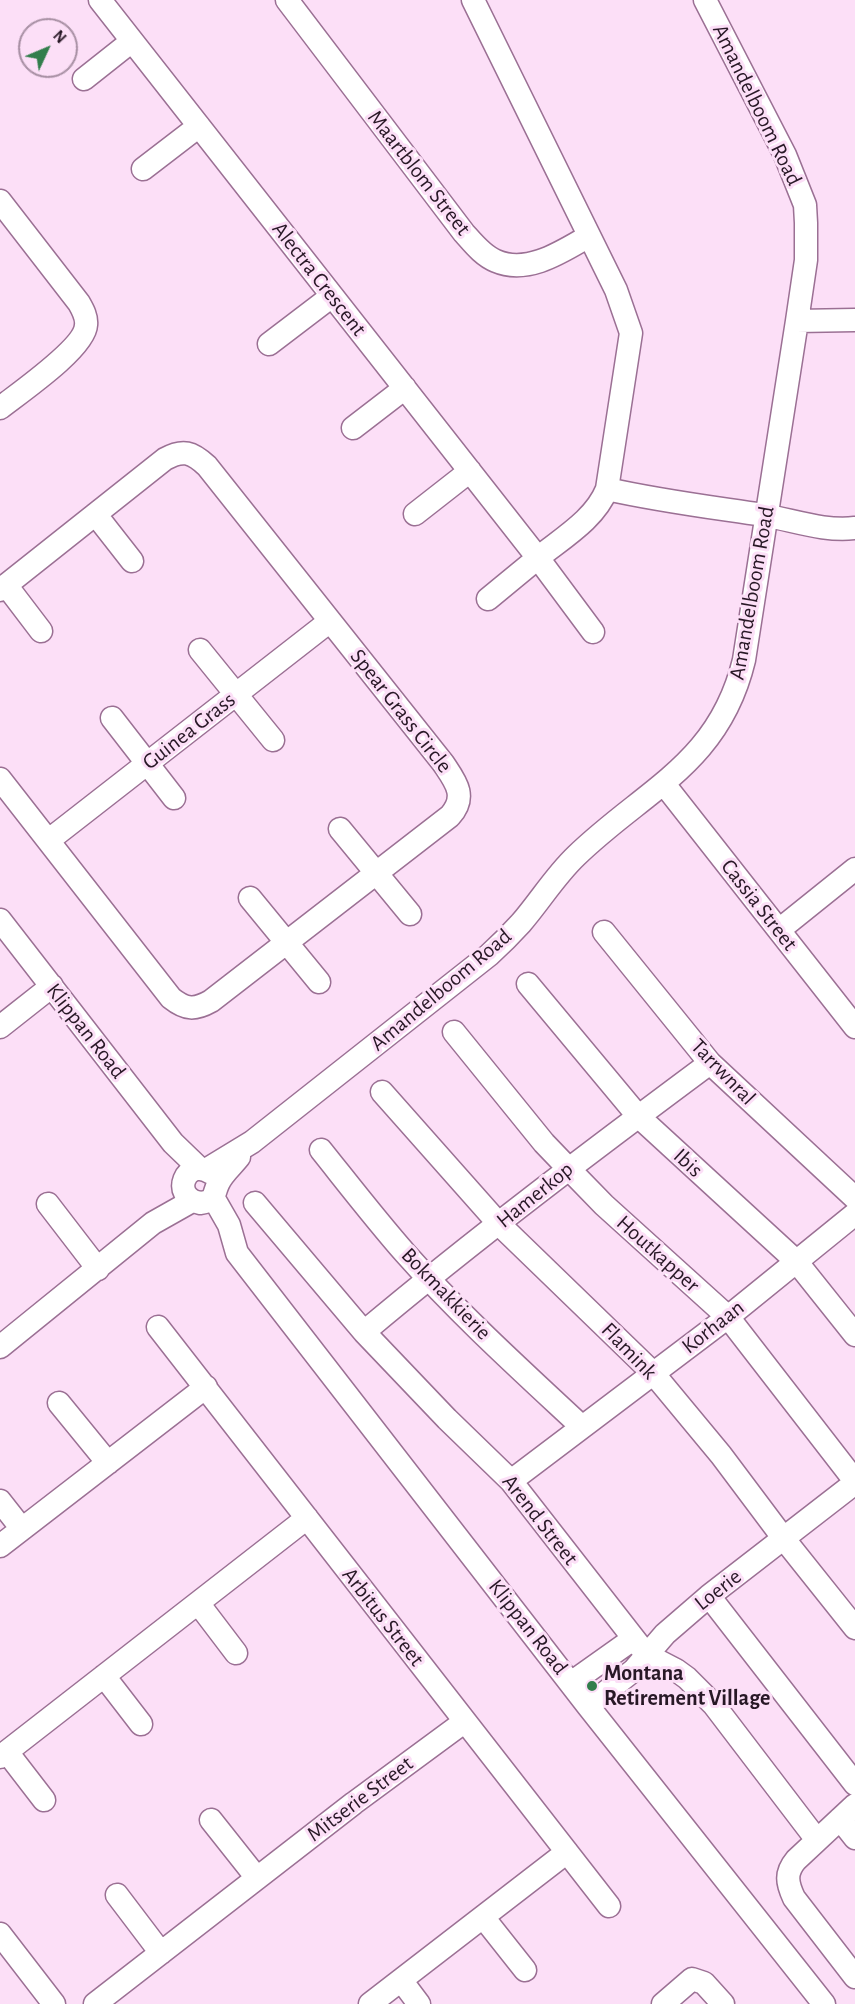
<!DOCTYPE html>
<html>
<head>
<meta charset="utf-8">
<style>
  body { margin:0 }
  #map { position:relative; width:855px; height:2004px; overflow:hidden; background:#fcdff7; font-family:"Alegreya Sans",sans-serif }
  canvas { display:block }
  .north { position:absolute; left:18px; top:18px; width:60px; height:60px; box-sizing:border-box; background:#fcdff7; border:2px solid #a78fa3; border-radius:50%; rotate:46deg; font-size:16px; font-weight:700; line-height:24px; text-align:center; color:#281826 }
  .north::after { content:''; display:block; margin:auto; width:21px; height:27px; background:#327e4c; clip-path:polygon(50% 0,100% 100%,50% 72%,0 100%) }
</style>
</head>
<body>
<div id="map">
<canvas width="855" height="2004"></canvas>
<div class="north">N</div>
</div>
<script>
const g = document.querySelector('canvas').getContext('2d');
g.lineJoin = 'round';
function stroke(path, color, width, dash) {
  g.strokeStyle = color;
  g.lineWidth = width;
  g.lineCap = dash ? 'butt' : 'round';
  g.setLineDash(dash || []);
  g.stroke(path);
}
function drawText(font, color, halo, rows, align = 'center') {
  g.font = font + ' "Alegreya Sans",sans-serif';
  g.lineWidth = 6;
  g.setLineDash([]);
  g.textBaseline = 'middle';
  g.strokeStyle = halo;
  g.fillStyle = color;
  for (const [text, x, y, turn = 0] of rows) {
    g.save();
    g.translate(x, y);
    g.rotate((+turn || 0) * Math.PI / 180);
    g.textAlign = isNaN(turn) ? turn : align;
    if (halo) g.strokeText(text, 0, 0);
    g.fillText(text, 0, 0);
    g.restore();
  }
}
const minor = new Path2D(`
  M100 0 538 558 593 632
  M287 0 464 233C473 243 483 256 496 261 528 275 563 251 589 236
  M473 0 616 290 631 333 607 489C595 519 564 537 539 557 522 571 505 585 488 599
  M84 79 132 41
  M143 169 199 126
  M0 201 79 303C83 310 87 317 86 325 85 348 19 393 0 408
  M797 321 855 320
  M269 344 332 296
  M353 428 405 388
  M607 489C660 501 710 507 763 515 793 520 825 532 855 528
  M415 514 470 471
  M96 515 132 561
  M6 585 41 631
  M0 590 165 459C183 449 192 452 207 466L443 763C455 781 468 796 450 816L211 1001C195 1010 186 1010 171 998L0 779
  M200 650 273 740
  M112 718 174 798
  M664 784 855 1027
  M340 829 410 914
  M49 840 330 621
  M250 898 319 982
  M0 920 173 1143 200 1169
  M779 930 855 869
  M604 932 710 1063 855 1198
  M528 984 638 1116 796 1261 855 1335
  M0 1027 52 986
  M454 1032 544 1143 568 1168 604 1205 728 1317 855 1481
  M382 1092 499 1224 653 1373 721 1455 784 1539 855 1628
  M321 1150C349 1185 376 1220 405 1253 460 1315 522 1371 582 1427
  M206 1170 252 1142 489 955C500 945 511 934 521 923 540 901 555 876 576 856 645 789 719 764 744 660L797 321 806 260V223L805 205 785 155 705 0
  M211 1173C186 1156 169 1197 200 1203 216 1201 213 1195 218 1184 222 1174 233 1165 239 1157
  M213 1197 229 1225 237 1253 588 1706 824 2004
  M255 1203 364 1332 447 1419 511 1481 642 1649 647 1655 676 1670 687 1678 714 1705 817 1840
  M48 1204 98 1269
  M158 1327 609 1906
  M364 1332C476 1238 593 1150 710 1063
  M0 1347 153 1223 192 1201
  M59 1403 108 1463
  M511 1481 728 1317 855 1214
  M0 1501 22 1529
  M0 1546 206 1387
  M709 1596 855 1784
  M198 1603 236 1653
  M104 1676 141 1724
  M571 1683 633 1639
  M588 1706 634 1670 665 1634 709 1596 855 1483
  M7 1752 44 1800
  M0 1757 307 1518
  M855 1805 796 1860C785 1873 787 1883 794 1898L855 1977
  M840 1819 855 1838
  M211 1820 257 1878
  M117 1895 161 1953
  M483 1917 525 1970
  M0 1934 54 2004
  M401 1980 419 2004
  M95 2004 354 1803 464 1722
  M370 2004 567 1852
  M663 2004 692 1979 704 1983 723 2004`);
const markers = [
  [592,1686,6,"#327e4c"]
];
const streetNames = [
  ["Amandelboom Road",757,105,64],
  ["Maartblom Street",419,173,52],
  ["Alectra Crescent",319,279,52],
  ["Amandelboom Road",752,593,-80],
  ["Spear Grass Circle",401,711,52],
  ["Guinea Grass",189,731,-38],
  ["Cassia Street",759,905,52],
  ["Amandelboom Road",441,990,-40],
  ["Klippan Road",86,1031,52],
  ["Tarrwnral",723,1072,46],
  ["Ibis",688,1163,43],
  ["Hamerkop",535,1195,-39],
  ["Houtkapper",658,1254,42],
  ["Bokmakkierie",446,1294,46],
  ["Korhaan",713,1327,-38],
  ["Flamink",629,1351,46],
  ["Arend Street",540,1520,52],
  ["Loerie",718,1590,-38],
  ["Arbitus Street",383,1617,52],
  ["Klippan Road",528,1627,52],
  ["Mitserie Street",360,1799,-37]
];
const poiNames = [
  ["Montana",604,1673],
  ["Retirement Village",604,1698]
];
stroke(minor, '#9b7094', 25);
stroke(minor, '#fff', 22);
for (const [x, y, r, color] of markers) {
  const dot = new Path2D();
  dot.arc(x, y, r, 0, 2 * Math.PI);
  g.fillStyle = color;
  g.fill(dot);
  stroke(dot, '#fcdff7', 2);
}
drawText('22px', '#281826', '#fcdff7', streetNames);
drawText('bold 22px', '#281826', '#fcdff7', poiNames, 'left');
</script>
</body>
</html>
